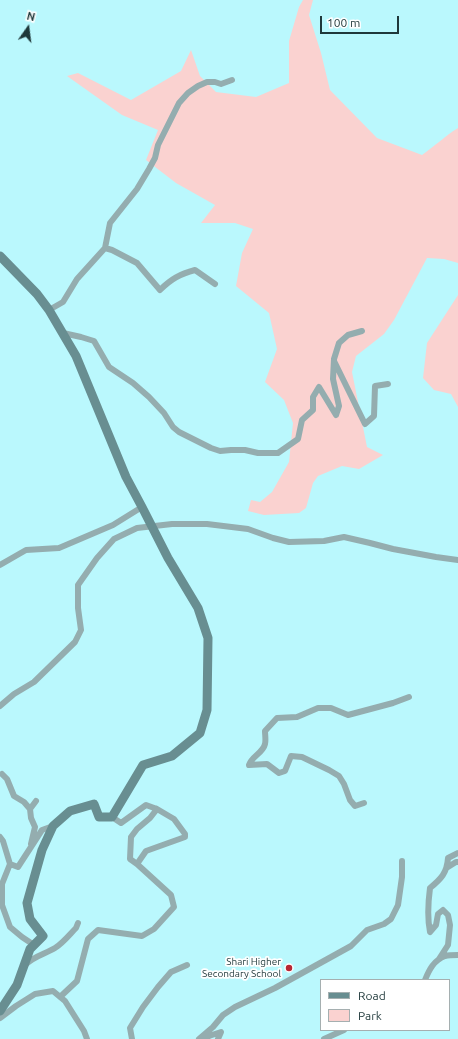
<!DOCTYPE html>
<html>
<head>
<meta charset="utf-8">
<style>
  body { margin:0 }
  #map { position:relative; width:458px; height:1039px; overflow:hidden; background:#baf8fd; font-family:Ubuntu,sans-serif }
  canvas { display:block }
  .legend { position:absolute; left:320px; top:979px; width:130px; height:52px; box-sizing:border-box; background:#fff; border:1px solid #a5afb0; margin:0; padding:5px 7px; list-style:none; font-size:12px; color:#1f383a }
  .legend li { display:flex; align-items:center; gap:8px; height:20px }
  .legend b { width:20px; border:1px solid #a5afb0 }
  .north { position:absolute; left:8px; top:8px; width:40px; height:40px; -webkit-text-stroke:3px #fff; paint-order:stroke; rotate:14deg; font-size:11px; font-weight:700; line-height:16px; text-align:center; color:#1f383a }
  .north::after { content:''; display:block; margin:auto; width:14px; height:18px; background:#1f383a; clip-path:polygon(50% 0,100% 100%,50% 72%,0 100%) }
  .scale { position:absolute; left:320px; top:16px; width:79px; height:18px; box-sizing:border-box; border:2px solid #1f383a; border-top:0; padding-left:5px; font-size:12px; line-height:14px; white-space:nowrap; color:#1f383a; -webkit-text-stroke:3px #fff; paint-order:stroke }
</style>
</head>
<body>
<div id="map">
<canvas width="458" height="1039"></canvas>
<ul class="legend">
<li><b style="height:5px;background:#688e91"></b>Road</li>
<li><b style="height:11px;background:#fad2d0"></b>Park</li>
</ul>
<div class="north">N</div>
<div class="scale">100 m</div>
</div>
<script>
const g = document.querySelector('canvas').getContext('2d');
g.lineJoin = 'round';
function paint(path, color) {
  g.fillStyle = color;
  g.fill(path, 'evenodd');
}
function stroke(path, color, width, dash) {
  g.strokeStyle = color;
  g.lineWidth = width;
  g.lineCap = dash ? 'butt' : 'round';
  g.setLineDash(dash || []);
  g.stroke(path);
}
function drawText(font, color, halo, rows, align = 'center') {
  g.font = font + ' Ubuntu,sans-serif';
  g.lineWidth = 3.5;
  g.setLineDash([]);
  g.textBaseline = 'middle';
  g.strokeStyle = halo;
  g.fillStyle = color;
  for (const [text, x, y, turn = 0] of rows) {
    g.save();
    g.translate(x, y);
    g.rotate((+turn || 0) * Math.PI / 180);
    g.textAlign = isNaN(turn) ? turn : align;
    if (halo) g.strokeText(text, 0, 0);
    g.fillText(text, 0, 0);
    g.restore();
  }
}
const green = new Path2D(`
  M303 0H313L309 15 321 53 330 90 377 138 422 155C435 146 445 136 458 128V263L444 259 427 258 394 320 384 334 356 356 352 372 367 447 383 455 359 469 342 466 318 476 313 483 306 508 299 513 264 515 248 511 251 500 260 502 272 492 289 462 293 423 284 400 265 382 277 349 269 313 236 286 242 253 253 229 235 223H201L215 205 176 183 146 160 158 130 122 115 67 76 78 73 131 100 181 71 191 50 200 76 216 92 256 97 289 83V41L299 7Z
  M458 295V407L451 394 434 390 423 378 427 343Z`);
const street = new Path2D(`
  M105 248 112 250 137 263 160 290C171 279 180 274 195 270L215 284
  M49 310 63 302 77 279 105 248 110 223 137 189 149 169 155 158 158 145 179 103 188 93 198 86 207 82H215L221 84 232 80
  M63 333 81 337 94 341 109 367 133 383 149 397 164 413 173 427 179 432 211 448 220 451 231 450H245L258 453H278L298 439 302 420 313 410V397L319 387 336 415 339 406 333 379 334 359 339 343 348 335 362 331
  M334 361 365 424 374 416 375 386 388 384
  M0 565 26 550 59 548 113 525 142 507
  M0 706 14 694 34 682 75 642 81 630 78 608V585L97 558 114 539 137 528 172 524H207L248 529 273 538 289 542 324 541 344 537 370 543 393 549 436 557 458 560
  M2 774 7 779 14 796 24 802 30 809
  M364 803 355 806 350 800 344 784 339 776 329 770 302 757 291 756 285 771 279 773 267 764 249 765C252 756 263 753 265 744 266 740 265 735 265 731L277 718 297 717 318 708H331L348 715 393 703 409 697
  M0 837 3 841 10 864 18 867 42 830 53 826
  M31 844 35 827 31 818 30 809 36 801
  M10 864 2 884V905L10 927 22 937 34 945
  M137 864 130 859 131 837 137 829 150 818 157 809
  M448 867 456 862H458
  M439 959 448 945 450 925 448 915 443 910 438 914 436 925 430 932C427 917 428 903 430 888 441 879 447 873 448 858L458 853
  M25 965C34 956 45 954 55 948 63 943 70 934 76 928L78 923
  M425 980C429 970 434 960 445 956 449 955 454 955 458 955
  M60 997 77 981 88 939 98 930 142 936 154 929 174 907 171 895 137 864 146 851 185 837V834L174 819 157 809 146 805 121 823 112 817
  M0 1018 16 1006 35 994 53 991 65 1001 84 1031 87 1039
  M132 1039 130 1028 143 1007 158 987 171 972 187 965
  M199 1039 213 1027 223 1015 235 1007 275 988 351 946 367 930 384 924 391 919 398 905 402 877V861
  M205 1039 209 1036 221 1032 218 1039
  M324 1039 344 1030`);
const secondary = new Path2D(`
  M0 256 37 294 49 310 76 356 126 477 142 507 168 558 198 608 208 638 207 710 200 733 172 756 143 765 112 817H99L94 804 70 811 53 826 42 850 27 903 30 919 43 936 30 949 17 985 0 1011`);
const markers = [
  [289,968,4,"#b72634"]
];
const poiNames = [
  ["Shari Higher",281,962],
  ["Secondary School",281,974]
];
paint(green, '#fad2d0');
stroke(street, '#94adaf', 6);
stroke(secondary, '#688e91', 9);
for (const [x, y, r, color] of markers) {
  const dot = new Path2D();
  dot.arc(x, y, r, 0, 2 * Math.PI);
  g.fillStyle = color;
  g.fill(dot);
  stroke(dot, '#fff', 1.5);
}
drawText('10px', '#1f383a', '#fff', poiNames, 'right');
</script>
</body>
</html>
